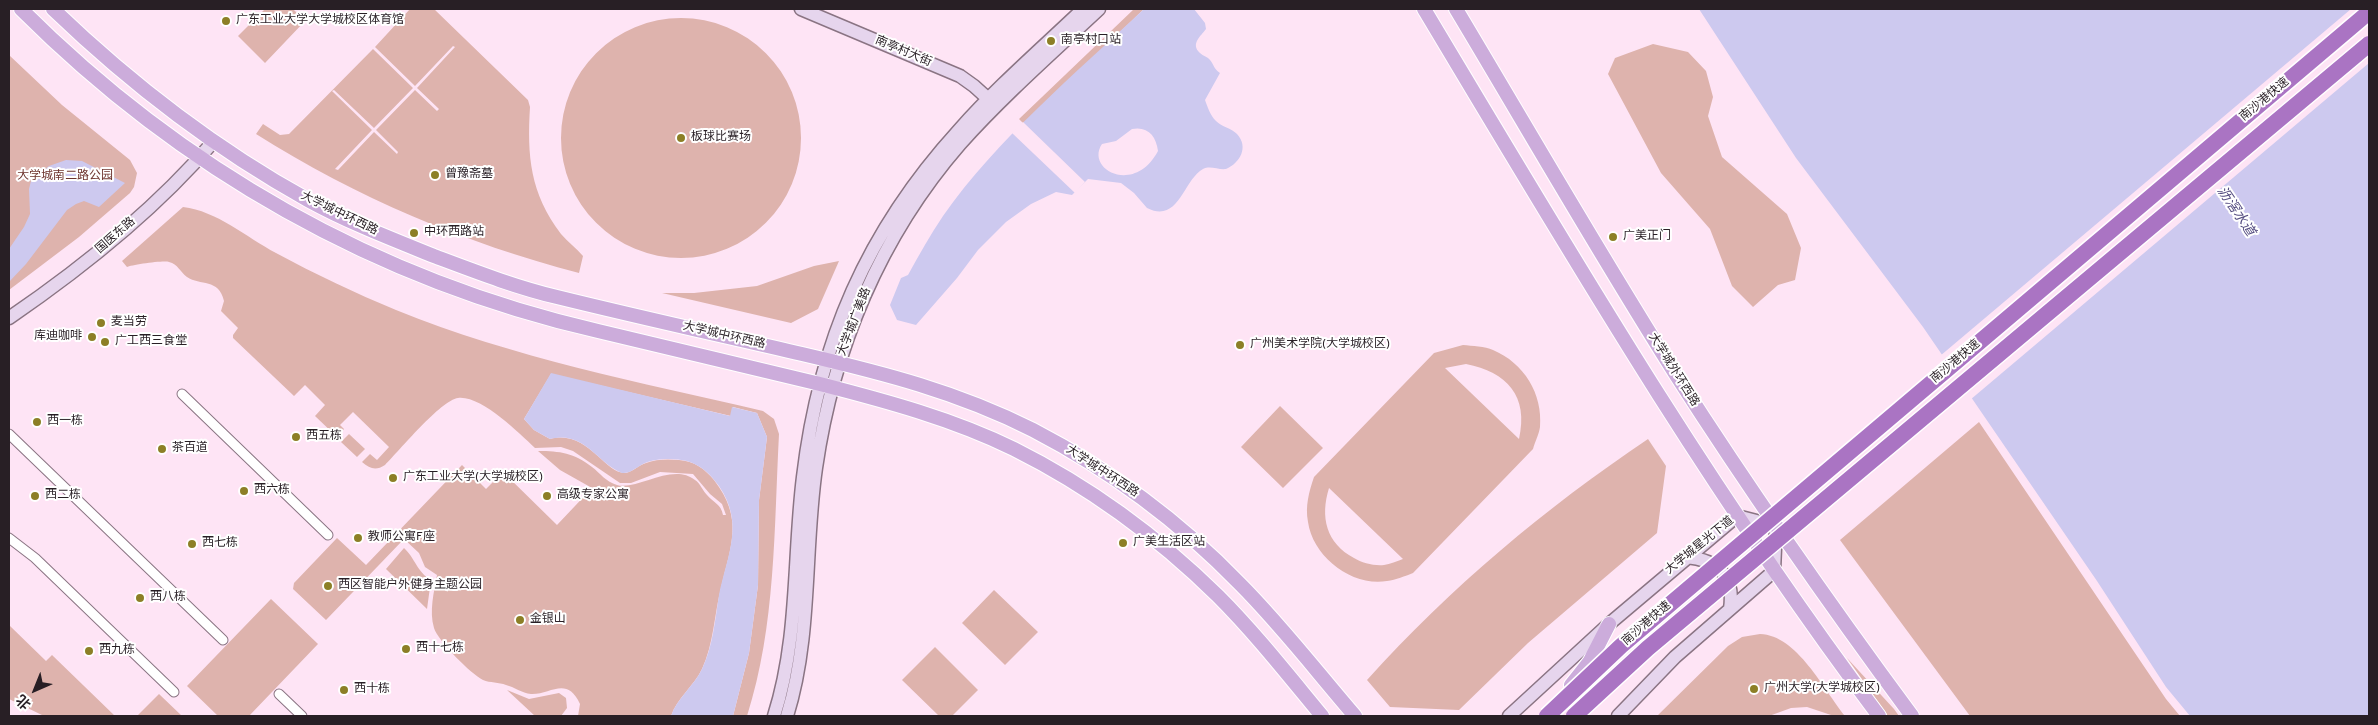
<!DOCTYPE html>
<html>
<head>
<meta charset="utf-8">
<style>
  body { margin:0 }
  #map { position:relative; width:2378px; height:725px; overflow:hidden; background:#fee4f5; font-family:Overpass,"Noto Sans SC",sans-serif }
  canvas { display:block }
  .frame { position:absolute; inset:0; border:10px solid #281f25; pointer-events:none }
  .north { position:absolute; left:10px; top:665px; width:50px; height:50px; -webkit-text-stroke:4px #fff; paint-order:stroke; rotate:224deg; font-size:14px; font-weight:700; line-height:20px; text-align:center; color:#281f25 }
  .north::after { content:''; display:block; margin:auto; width:18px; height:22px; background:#281f25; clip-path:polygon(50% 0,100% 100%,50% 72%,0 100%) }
</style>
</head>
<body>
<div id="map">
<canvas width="2378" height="725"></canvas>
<div class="frame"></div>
<div class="north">北</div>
</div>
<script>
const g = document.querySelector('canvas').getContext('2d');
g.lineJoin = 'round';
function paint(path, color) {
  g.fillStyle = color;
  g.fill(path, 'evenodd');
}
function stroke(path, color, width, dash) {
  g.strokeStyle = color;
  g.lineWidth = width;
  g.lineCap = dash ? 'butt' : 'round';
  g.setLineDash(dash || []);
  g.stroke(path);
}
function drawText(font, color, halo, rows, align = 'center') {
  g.font = font + ' Overpass,"Noto Sans SC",sans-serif';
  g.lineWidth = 4;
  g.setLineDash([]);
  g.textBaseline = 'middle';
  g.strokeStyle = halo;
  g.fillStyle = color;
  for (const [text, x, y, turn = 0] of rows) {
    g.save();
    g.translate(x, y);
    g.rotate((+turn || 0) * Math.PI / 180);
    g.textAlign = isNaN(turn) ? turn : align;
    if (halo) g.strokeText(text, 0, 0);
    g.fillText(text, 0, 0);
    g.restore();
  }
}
const green = new Path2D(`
  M265 9H293L305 21 265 63 238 36Z
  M410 9H434L528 100 530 107C527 156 530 193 561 234 568 242 576 248 583 256L579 273C465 243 357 198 256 134L263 124 280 135 289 134 373 49 413 88 374 128 334 90 332 91 372 130 335 169 338 170 374 132 397 154 398 152 376 130 415 90 437 111 439 109 417 88 455 47 453 46 415 86 375 47Z
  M1134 9H1144L1024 124 1019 119Z
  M561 138a120 120 0 1 1 240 0a120 120 0 1 1-240 0Z
  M1653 44 1688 52 1706 71 1713 97 1708 116 1722 157 1787 214 1801 248 1795 280 1778 285 1753 307 1732 286 1710 229 1661 173 1608 74 1615 58Z
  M9 55 62 105 130 160 137 173 134 187 130 193 79 237 9 290Z
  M183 207C217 211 246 237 276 253 315 274 355 293 396 310 514 358 639 382 763 411L774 419 779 434C774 528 776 626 747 716H733L749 653 758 585 759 500 767 437 757 413 733 407 731 416 551 374 524 419 534 430 550 439C588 429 605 475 626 473 632 472 639 465 646 463 655 459 669 459 679 460 694 461 705 469 714 480 744 519 731 545 721 588 714 615 714 643 702 669 694 686 677 698 671 716H578L580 704C567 675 550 695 531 694 522 693 514 687 506 685 499 682 490 683 483 680 471 674 438 641 434 628 429 611 434 592 437 575L425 567 419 553 404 539 326 620 293 589 294 583 337 538 366 565 462 465 486 489 503 472 557 525 592 488 560 470 538 451C560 451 574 453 592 467 600 473 606 482 617 485 637 491 672 462 695 480 700 483 703 491 707 495 714 503 721 504 723 515H726L722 504 710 494 693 474 660 472 631 483H620L573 451 561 447 535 448C519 433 481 395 458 398 441 400 399 451 385 465 376 471 370 469 362 462L370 454 377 460 389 447 353 412 340 425 344 429 337 437 315 416 325 405 305 385 294 396 233 338V335L238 328 221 311 224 301C219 278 200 286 187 277 180 272 178 264 169 262 164 260 131 265 127 267L122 261Z
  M839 261 818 309 791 323 662 293H694L757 286 814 266Z
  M1463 345C1472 346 1485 346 1493 350 1524 363 1543 394 1540 427 1539 434 1535 442 1533 449L1413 573C1405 576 1396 580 1387 581 1352 587 1313 557 1308 522 1305 506 1309 492 1314 477L1434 353ZM1466 364C1507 372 1529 396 1519 439L1445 368ZM1329 488 1403 559C1397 561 1390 564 1384 565 1374 566 1362 563 1354 558 1326 543 1320 517 1329 488Z
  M1280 406 1323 448 1283 488 1241 447Z
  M1979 422 2166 699 2180 716H1970L1840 540Z
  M349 434 365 449 357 457 341 442Z
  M1648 439 1666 466 1657 533 1528 643 1459 710 1390 707 1367 680C1451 587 1544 509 1648 439Z
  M404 548C415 558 417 572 431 580L427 609 386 569Z
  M994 590 1038 632 1005 665 962 623Z
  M271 599 318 644 249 716H218L187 686Z
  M9 625 46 661 52 655 115 716H44L9 699Z
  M1760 634C1797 635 1824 690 1845 716H1834L1807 707 1791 708 1769 716H1657L1728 646 1742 637Z
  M935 647 978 690 952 716H939L902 680Z
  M1847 658 1894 709 1899 716H1888Z
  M507 690 529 699 559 693 566 698 567 708 561 716H535Z
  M159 694 182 716H137Z`);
const water = new Path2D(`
  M1144 9H1194L1205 23 1206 29C1201 36 1190 44 1200 53 1203 56 1208 57 1210 60 1214 65 1214 69 1220 73L1205 100C1208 108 1210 115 1216 121 1222 127 1231 128 1237 134 1249 147 1240 163 1226 169 1218 170 1210 165 1203 169 1183 180 1179 224 1147 208L1134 193 1121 183 1088 179 1072 195 1056 192 1031 204 1006 222 978 250 957 278 916 325 897 320 890 305 901 278 908 275C919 255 930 235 943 216 997 139 1076 73 1144 9ZM1132 129C1148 126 1156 136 1158 151 1134 196 1085 169 1102 144L1116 141Z
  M1699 9H2369V716H2190L2166 687 2097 581 1923 327 1796 158Z
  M66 160 82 161 125 183 99 207 84 201 76 204 67 210 26 264 9 282V249L24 227 30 214 29 189 31 181 49 166Z
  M551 373 730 416 732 407 757 413 767 437 759 500 758 585 749 653 733 716H671C677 698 694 686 702 669 713 646 715 620 719 595 727 555 745 524 719 486 710 474 701 465 687 461 675 458 656 458 645 463 638 466 630 474 622 473 596 462 584 430 550 439L534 430 524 419Z`);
const pier = new Path2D(`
  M2351 9H2369V63L1970 400 1940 356Z
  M1023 122 1085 182 1075 193 1012 133Z`);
const street = new Path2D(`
  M182 394 328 535
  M9 434 223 640
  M9 538 35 558 174 692
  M279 694 302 716`);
const secondary = new Path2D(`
  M801 9 960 76 974 86 995 105
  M9 318C82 268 155 210 213 142
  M1686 557C1718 560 1735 576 1730 609
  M774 716C799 638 793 557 803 477 819 342 867 231 959 130 997 87 1041 49 1083 9
  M787 716C812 636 804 550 816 468 833 349 880 236 960 144 1003 96 1052 53 1099 9
  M1509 716 1609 624 1737 516 1776 526 1774 571 1675 657 1618 716`);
const primary = new Path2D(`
  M21 9C181 169 376 280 598 331 672 349 746 366 820 384 886 401 953 419 1014 449 1088 486 1159 538 1218 596 1255 633 1288 675 1322 716
  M53 9C130 83 214 148 308 200 348 222 392 239 434 256 474 271 515 287 557 297 638 317 720 335 802 354 883 373 958 392 1033 430 1110 470 1180 522 1240 584 1281 625 1317 672 1355 716
  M1424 9C1569 251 1709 490 1879 716
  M1456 9C1529 131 1600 255 1676 375 1751 492 1830 605 1912 716
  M1571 685 1590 661 1609 624`);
const highwayBridge = new Path2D(`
  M1547 716 1621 646 1675 600 2369 12
  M1574 716 1648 648 2369 44`);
const markers = [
  [226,21,5,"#8c7f26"],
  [1051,41,5,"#8c7f26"],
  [681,138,5,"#8c7f26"],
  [435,175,5,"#8c7f26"],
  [414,233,5,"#8c7f26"],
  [1613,237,5,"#8c7f26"],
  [101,323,5,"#8c7f26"],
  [92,337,5,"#8c7f26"],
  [105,342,5,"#8c7f26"],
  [1240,345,5,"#8c7f26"],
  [37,422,5,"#8c7f26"],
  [296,437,5,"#8c7f26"],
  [162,449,5,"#8c7f26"],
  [393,478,5,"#8c7f26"],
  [244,491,5,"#8c7f26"],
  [35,496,5,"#8c7f26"],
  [547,496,5,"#8c7f26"],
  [358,538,5,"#8c7f26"],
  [1123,543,5,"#8c7f26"],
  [192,544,5,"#8c7f26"],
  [328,586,5,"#8c7f26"],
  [140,598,5,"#8c7f26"],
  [520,620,5,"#8c7f26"],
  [406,649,5,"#8c7f26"],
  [89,651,5,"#8c7f26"],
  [1754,689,5,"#8c7f26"],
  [344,690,5,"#8c7f26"]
];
const poiNames = [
  ["广东工业大学大学城校区体育馆",236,21],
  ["南亭村口站",1061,41],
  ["板球比赛场",691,138],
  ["曾豫斋墓",445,175],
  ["中环西路站",424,233],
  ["广美正门",1623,237],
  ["麦当劳",111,323],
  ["库迪咖啡",82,337,"right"],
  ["广工西三食堂",115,342],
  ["广州美术学院(大学城校区)",1250,345],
  ["西一栋",47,422],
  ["西五栋",306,437],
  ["茶百道",172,449],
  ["广东工业大学(大学城校区)",403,478],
  ["西六栋",254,491],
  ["西二栋",45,496],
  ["高级专家公寓",557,496],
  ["教师公寓F座",368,538],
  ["广美生活区站",1133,543],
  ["西七栋",202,544],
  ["西区智能户外健身主题公园",338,586],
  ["西八栋",150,598],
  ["金银山",530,620],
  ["西十七栋",416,649],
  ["西九栋",99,651],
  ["广州大学(大学城校区)",1764,689],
  ["西十栋",354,690]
];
const streetNames = [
  ["南亭村大街",903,52,23],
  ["南沙港快速",2265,100,-40],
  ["大学城中环西路",339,214,26],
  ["国医东路",116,236,-41],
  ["大学城广美路",855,322,-69],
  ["大学城中环西路",724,336,13],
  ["南沙港快速",1956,362,-40],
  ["大学城外环西路",1673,370,58],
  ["大学城中环西路",1102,472,33],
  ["大学城星光下道",1700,546,-39],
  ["南沙港快速",1647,624,-41]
];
const parkNames = [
  ["大学城南二路公园",65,177]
];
const waterNames = [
  ["沥滘水道",2235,212,56]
];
paint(green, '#deb3ad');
paint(water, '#cdc9ef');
paint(pier, '#fee4f5');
stroke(street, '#8a7483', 11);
stroke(secondary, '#8a7483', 15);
stroke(primary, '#fff', 16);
stroke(street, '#fff', 9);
stroke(secondary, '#e6d5ed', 12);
stroke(primary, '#ccacdb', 14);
stroke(highwayBridge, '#fff', 19, []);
stroke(highwayBridge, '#aa74c3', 16);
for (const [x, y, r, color] of markers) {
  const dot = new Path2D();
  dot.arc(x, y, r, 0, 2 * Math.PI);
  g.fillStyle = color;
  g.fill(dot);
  stroke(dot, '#fff', 2);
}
drawText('12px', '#281f25', '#fff', poiNames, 'left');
drawText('12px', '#281f25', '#fff', streetNames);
drawText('12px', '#6d342e', '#fff', parkNames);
drawText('italic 14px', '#554d81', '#fff', waterNames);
</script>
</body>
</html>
